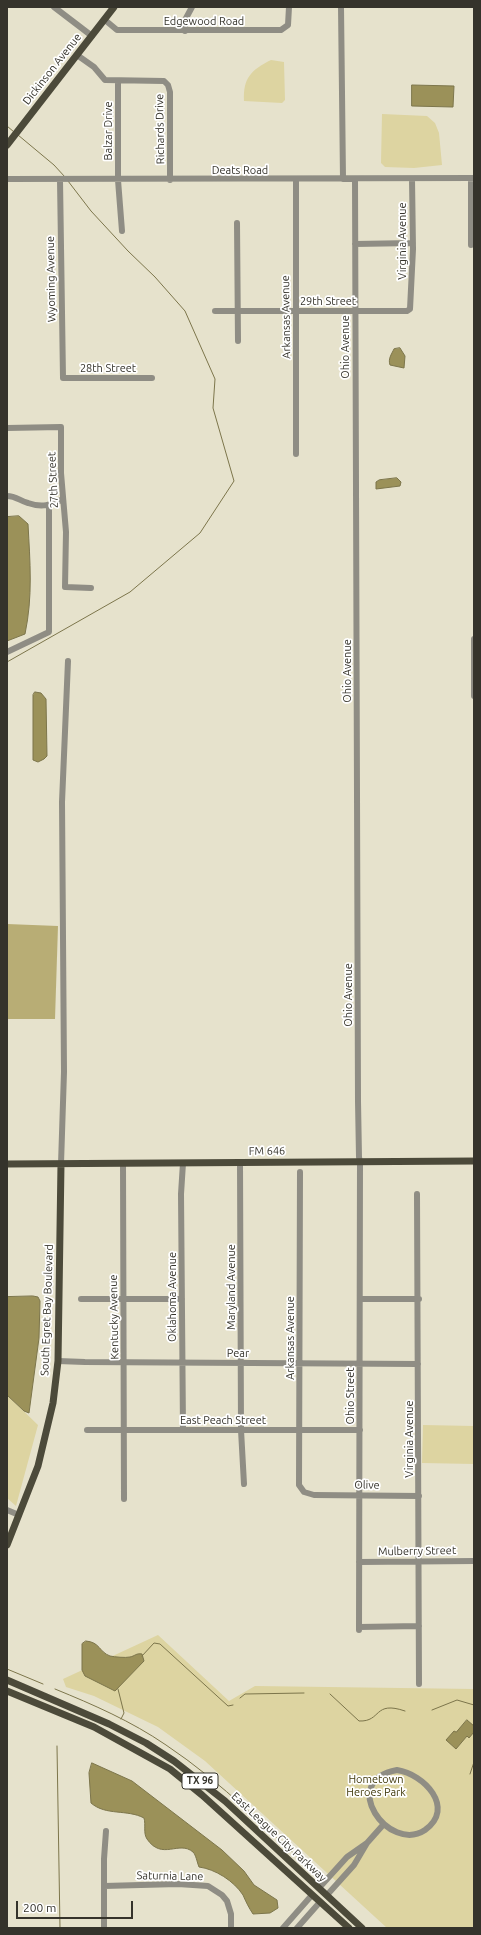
<!DOCTYPE html>
<html>
<head>
<meta charset="utf-8">
<style>
  body { margin:0 }
  #map { position:relative; width:481px; height:1935px; overflow:hidden; background:#e6e2cc; font-family:Ubuntu,sans-serif }
  canvas { display:block }
  .frame { position:absolute; inset:0; border:8px solid #35332b; pointer-events:none }
  .scale { position:absolute; left:16px; top:1901px; width:117px; height:18px; box-sizing:border-box; border:2px solid #35332b; border-top:0; padding-left:5px; font-size:12px; line-height:14px; white-space:nowrap; color:#35332b; -webkit-text-stroke:3px #fff; paint-order:stroke }
</style>
</head>
<body>
<div id="map">
<canvas width="481" height="1935"></canvas>
<div class="frame"></div>
<div class="scale">200 m</div>
</div>
<script>
const g = document.querySelector('canvas').getContext('2d');
g.lineJoin = 'round';
function paint(path, color) {
  g.fillStyle = color;
  g.fill(path, 'evenodd');
}
function stroke(path, color, width, dash) {
  g.strokeStyle = color;
  g.lineWidth = width;
  g.lineCap = dash ? 'butt' : 'round';
  g.setLineDash(dash || []);
  g.stroke(path);
}
function drawText(font, color, halo, rows, align = 'center') {
  g.font = font + ' Ubuntu,sans-serif';
  g.lineWidth = 3.5;
  g.setLineDash([]);
  g.textBaseline = 'middle';
  g.strokeStyle = halo;
  g.fillStyle = color;
  for (const [text, x, y, turn = 0] of rows) {
    g.save();
    g.translate(x, y);
    g.rotate((+turn || 0) * Math.PI / 180);
    g.textAlign = isNaN(turn) ? turn : align;
    if (halo) g.strokeText(text, 0, 0);
    g.fillText(text, 0, 0);
    g.restore();
  }
}
const green = new Path2D(`
  M271 60 284 62 285 100 282 103 244 101C243 78 251 70 271 60Z
  M382 114 427 116 435 123 439 133 442 165 414 168 385 167 381 163Z
  M7 1395 38 1425 16 1506 7 1498Z
  M423 1425 474 1426V1488V1464L422 1463Z
  M158 1635 229 1701 255 1686 474 1689V1928H387L205 1761 158 1727 94 1696 66 1687 63 1679Z`);
const forest = new Path2D(`
  M7 924 58 926 55 1019H7Z`);
const water = new Path2D(`
  M412 85 454 86 453 107 412 106Z
  M400 348 405 356 404 368 390 365C388 359 391 355 394 349Z
  M397 478 401 482 400 486 376 489V482L379 480Z
  M19 516 28 524C30 562 33 596 25 634L7 641V517Z
  M35 692 41 693 46 699 47 756 44 759 38 762 33 760V695Z
  M33 1296 38 1297 40 1301 39 1338 29 1413 24 1411 7 1395V1297Z
  M86 1641C100 1642 99 1652 110 1656 115 1657 125 1658 130 1657 135 1656 136 1653 142 1654L144 1661 115 1691 85 1676 82 1670V1644Z
  M467 1720 474 1726V1732L469 1738 467 1736 456 1749 446 1740 454 1731 456 1732Z
  M92 1763 132 1781 222 1850 244 1871 254 1885 277 1900 278 1908 270 1913 253 1914C249 1908 246 1902 243 1895 234 1881 215 1869 199 1867 197 1862 196 1855 193 1852 179 1840 162 1861 147 1839 143 1833 146 1825 144 1818 127 1809 106 1816 91 1803L89 1773Z`);
const stream = new Path2D(`
  M7 126 14 132
  M18 135 54 165 65 177
  M7 662 130 592 200 533 234 481 213 408 215 379 185 311 155 277 128 251 91 211 68 181
  M142 1656 154 1643 160 1644 228 1706 233 1705
  M7 1669 43 1684
  M55 1689C94 1705 131 1721 166 1745 223 1783 270 1832 320 1878
  M118 1689 124 1713 121 1719
  M330 1694 359 1721C382 1722 373 1700 405 1711
  M240 1698 245 1694 304 1693
  M432 1710 457 1700 474 1705
  M57 1746 60 1928
  M470 1774 474 1762`);
const minor = new Path2D(`
  M54 7 92 36
  M341 7 343 179H355L358 1101 359 1157 360 1162 359 1630
  M105 20 117 30H281L288 25 289 7
  M185 31V20L192 7
  M77 55 94 67 105 80 164 81 168 85 170 92V180
  M118 81V180L122 231
  M7 179 474 178
  M296 179V454
  M471 179V245
  M60 180 63 378H152
  M237 223 238 341
  M355 244 413 243
  M215 311H407L410 309 413 249 412 179
  M7 428 61 427V473L66 532 65 587 91 588
  M7 496C16 496 20 501 28 503 42 508 51 505 63 499
  M474 639V696
  M7 652 49 632V506
  M240 1162 241 1430 244 1484
  M123 1163 124 1499
  M61 1164 64 1072 62 802 68 661
  M300 1172 299 1485 304 1492 314 1495 419 1496
  M417 1194 419 1684
  M81 1299H182
  M360 1299H419
  M58 1361 85 1362 418 1364
  M87 1430H360
  M183 1430 181 1194 183 1163
  M7 1510 19 1515
  M359 1562 474 1561
  M359 1627 419 1626
  M397 1770C424 1774 456 1808 425 1830 389 1854 337 1781 397 1770Z
  M104 1886 178 1884 208 1886 222 1895 227 1901 231 1914V1928
  M319 1888 347 1857 367 1843
  M327 1895 354 1865 367 1843 383 1825
  M104 1928V1859L106 1831
  M283 1928 312 1895
  M297 1928 320 1902`);
const major = new Path2D(`
  M7 145 114 7
  M7 1164 474 1161
  M7 1545 38 1466 53 1403 58 1361 61 1164
  M7 1680 109 1724 146 1743 174 1761 225 1801 362 1928
  M7 1691 94 1727 170 1769 202 1795 349 1928`);
const shields = [
  [200,1781,36]
];
const shieldNames = [
  ["TX 96",200,1781]
];
const streetNames = [
  ["Edgewood Road",204,21],
  ["Dickinson Avenue",52,69,-52],
  ["Richards Drive",160,129,-91],
  ["Balzar Drive",108,131,-90],
  ["Deats Road",240,170],
  ["Virginia Avenue",402,241,-90],
  ["Wyoming Avenue",51,279,-91],
  ["29th Street",328,301],
  ["Arkansas Avenue",286,317,-91],
  ["Ohio Avenue",345,347,-90],
  ["28th Street",108,368],
  ["27th Street",53,480,-93],
  ["Ohio Avenue",347,671,-90],
  ["Ohio Avenue",348,995,-90],
  ["FM 646",267,1151,-1],
  ["Maryland Avenue",231,1287,-90],
  ["Oklahoma Avenue",172,1297,-90],
  ["South Egret Bay Boulevard",47,1310,-88],
  ["Kentucky Avenue",114,1317,-91],
  ["Arkansas Avenue",290,1338,-90],
  ["Pear",238,1353],
  ["Ohio Street",350,1396,-90],
  ["East Peach Street",223,1420],
  ["Virginia Avenue",409,1439,-90],
  ["Olive",367,1485,1],
  ["Mulberry Street",417,1551,-1],
  ["East League City Parkway",279,1837,43],
  ["Saturnia Lane",170,1876,1]
];
const parkNames = [
  ["Hometown",376,1779],
  ["Heroes Park",376,1792]
];
paint(green, '#ddd4a1');
paint(forest, '#b8ad75');
paint(water, '#9b9159');
stroke(water, '#7c754b', 1);
stroke(stream, '#7c754b', 1);
stroke(minor, '#8f8d84', 6);
stroke(major, '#4c4a3a', 7);
for (const [x, y, w] of shields) {
  const box = new Path2D();
  box.roundRect(x - w / 2, y - 8, w, 16, 3);
  g.fillStyle = '#fff';
  g.fill(box);
  stroke(box, '#35332b', 1);
}
drawText('bold 10px', '#35332b', null, shieldNames);
drawText('11px', '#35332b', '#fff', streetNames);
drawText('11px', '#423a0c', '#fff', parkNames);
</script>
</body>
</html>
